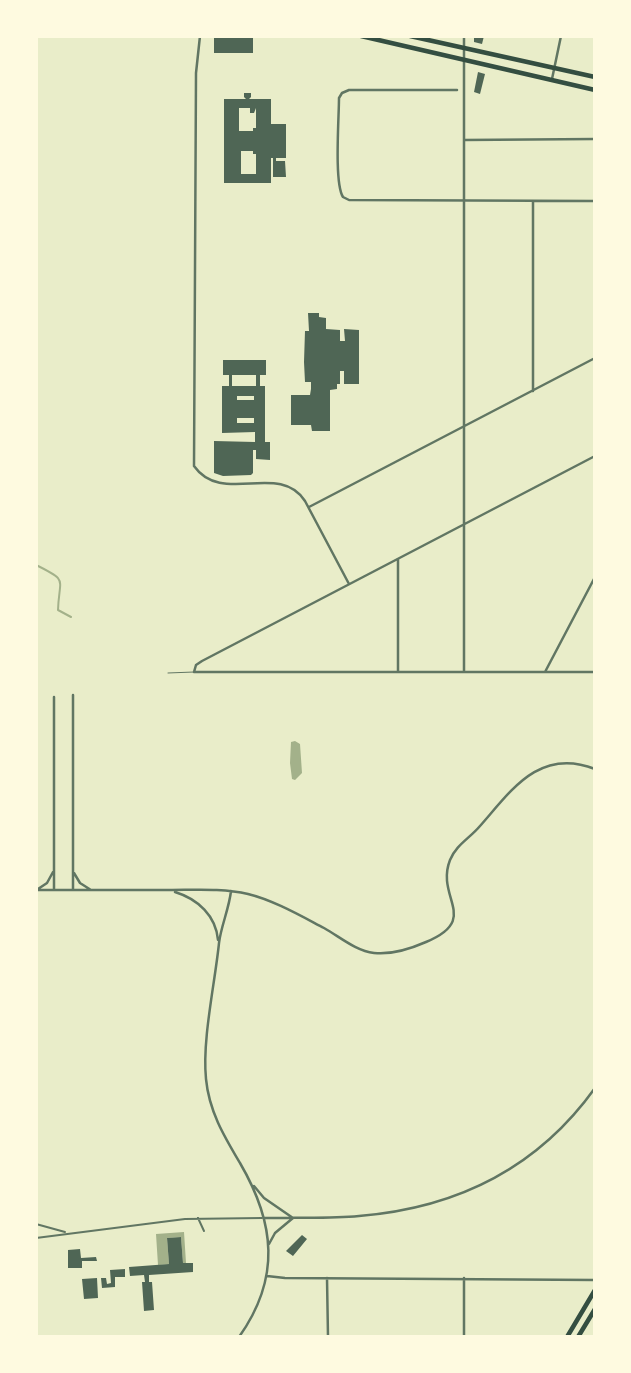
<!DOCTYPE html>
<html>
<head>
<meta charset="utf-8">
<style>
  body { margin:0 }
  #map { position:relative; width:631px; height:1373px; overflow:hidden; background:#e9edc9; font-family:"Fira Sans Condensed",sans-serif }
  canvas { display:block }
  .frame { position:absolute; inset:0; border:38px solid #fefae0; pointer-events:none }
</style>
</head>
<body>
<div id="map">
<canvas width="631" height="1373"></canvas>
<div class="frame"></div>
</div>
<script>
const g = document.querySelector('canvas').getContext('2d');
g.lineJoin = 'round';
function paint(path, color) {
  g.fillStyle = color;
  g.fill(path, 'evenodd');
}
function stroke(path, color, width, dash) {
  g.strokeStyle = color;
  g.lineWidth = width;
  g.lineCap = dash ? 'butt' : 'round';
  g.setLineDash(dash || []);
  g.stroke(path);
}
const water = new Path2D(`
  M295 741 300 744 302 773 295 780 292 779 290 763 291 742Z
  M184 1232 186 1263H183L181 1237 167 1238 169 1264 158 1265 156 1234Z`);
const stream = new Path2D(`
  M36 565C69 581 59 578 58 610L71 617`);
const building = new Path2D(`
  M214 36H253V53H214Z
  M474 36H484L482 44 474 42Z
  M478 72 485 74 480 94 474 92Z
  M244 93H251V97L249 99H271V124H286V158H276V161H285L286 177H273V158H271V183H224V99H246L244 97ZM239 108H250V113H254L256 108V128H253V131H239ZM241 151H253V154H256V174H241Z
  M308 313H319V317L326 318V329L340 330V341H345L344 329 359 330V384H344V371H340V384H337V389L330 390V431H312L311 425H291V395H310L311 389V382H305L304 362 305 331H309Z
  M223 360H266V375H260V386H265V442H270V460L256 459V450H253V473L251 475 223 476 214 473V441L255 442V432L222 433V386H229V375H223ZM232 375H256V386H232ZM237 396H254V400H237ZM237 418H254V423H237Z
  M302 1235 307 1239 293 1256 286 1251Z
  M181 1237 183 1263H193V1272L149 1275V1282H152L154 1310 144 1311 142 1282H145L144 1275 130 1276 129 1267 169 1264 167 1238Z
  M80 1249 81 1258 96 1257 97 1261H82V1268H68V1250Z
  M125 1269V1277H115V1287L102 1288 101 1278H106L107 1284 111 1283 110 1270Z
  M97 1278 98 1298 84 1299 82 1279Z`);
const service = new Path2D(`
  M168 673 194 672`);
const pedestrian = new Path2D(`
  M198 1218 204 1231
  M36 1224 65 1232
  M36 1238 185 1219 262 1218`);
const minor = new Path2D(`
  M200 36 196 73 194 466C222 506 279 461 305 501L349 584
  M552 79 561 36
  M457 90H349L342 93 339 98C339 118 334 183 343 197L349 200 595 201
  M464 140 595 139
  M533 201V391
  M595 456 202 661 196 665 194 672H595
  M309 507 595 358
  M398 672V559
  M464 672V36
  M545 672 595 577
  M73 695V890
  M74 873 80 883 91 890
  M38 889 47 883 53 872
  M36 890C80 890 125 890 169 890 195 890 223 888 248 894 273 900 301 916 324 928 340 937 356 951 374 953 392 955 410 949 426 942 481 919 435 898 450 860 456 845 470 838 480 826 511 791 539 747 595 769
  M54 890V697
  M231 891C229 909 221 926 219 943 215 983 202 1040 206 1079 209 1111 224 1136 240 1163 275 1223 281 1278 239 1337
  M175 892C198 899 216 916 218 940
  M254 1186 264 1198 293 1218 275 1233 269 1244
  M264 1218C296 1217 328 1219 359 1216 457 1208 537 1169 595 1088
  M267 1276 285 1278 595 1280
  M327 1278 328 1337
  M464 1278V1337`);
const primary = new Path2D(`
  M361 36 595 90
  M410 36 595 77
  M567 1337 595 1290
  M578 1337 595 1309`);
paint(water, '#a3b18a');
stroke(stream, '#a3b18a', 2);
paint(building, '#4f6655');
stroke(service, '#617663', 1);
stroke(pedestrian, '#617663', 2);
stroke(minor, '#617663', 2.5);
stroke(primary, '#344e41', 4.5);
</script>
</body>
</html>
